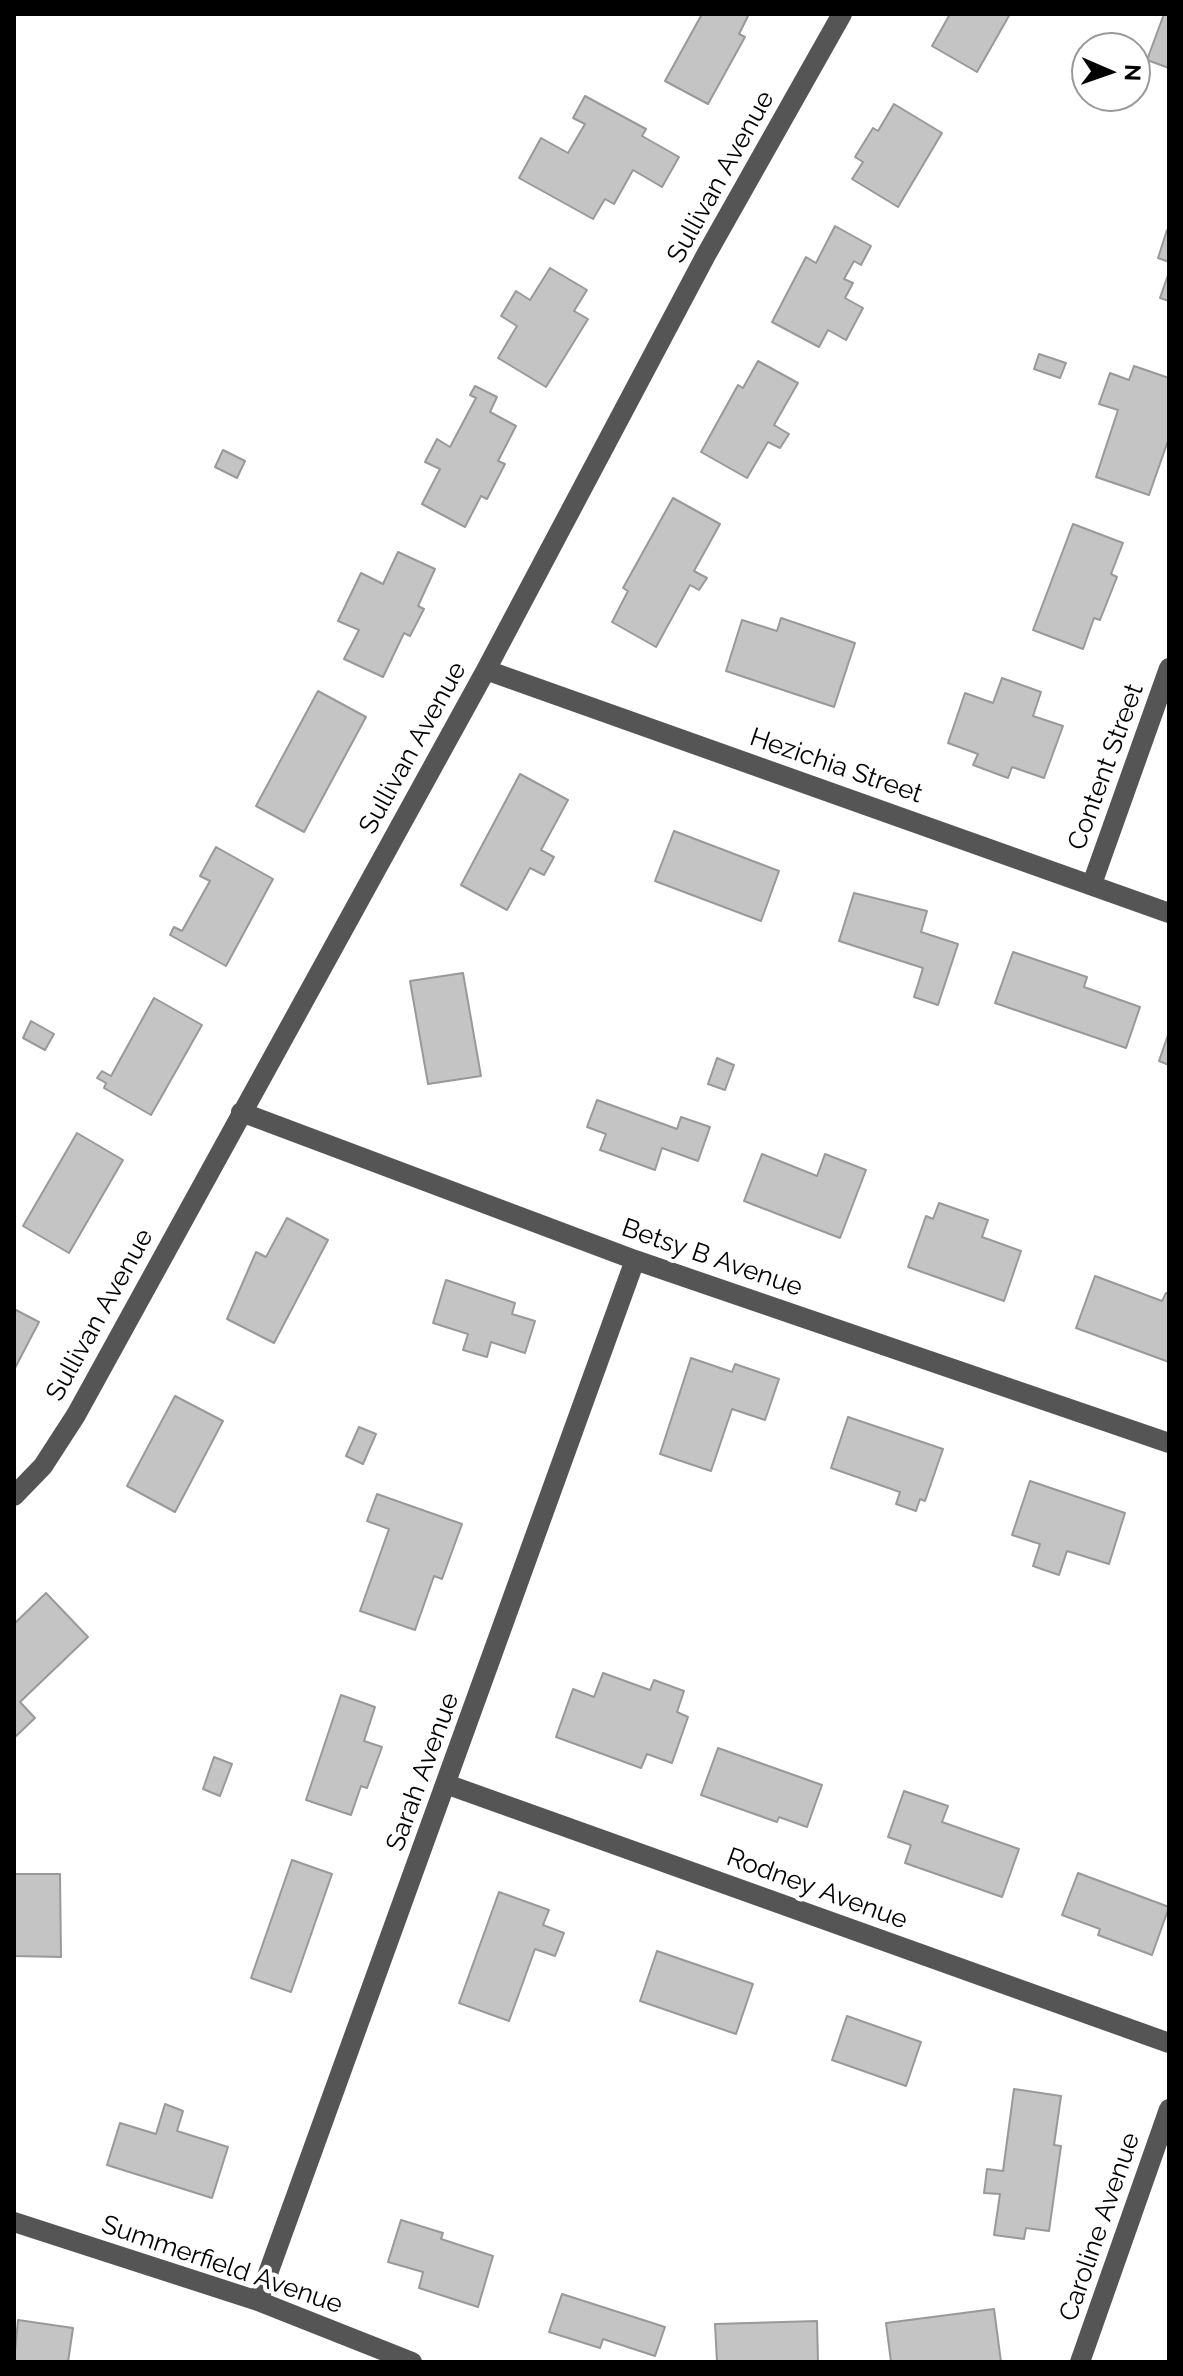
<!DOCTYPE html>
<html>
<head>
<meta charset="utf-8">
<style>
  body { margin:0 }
  #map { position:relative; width:1183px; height:2376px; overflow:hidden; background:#fff; font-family:Raleway,sans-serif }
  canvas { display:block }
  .frame { position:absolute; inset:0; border:16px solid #000; pointer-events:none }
  .north { position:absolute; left:1071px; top:32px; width:80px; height:80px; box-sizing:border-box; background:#fff; border:2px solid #999; border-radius:50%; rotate:92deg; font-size:22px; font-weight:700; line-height:32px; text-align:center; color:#000 }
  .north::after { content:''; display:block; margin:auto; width:28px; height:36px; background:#000; clip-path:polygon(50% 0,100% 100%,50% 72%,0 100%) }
</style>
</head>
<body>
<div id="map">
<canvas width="1183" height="2376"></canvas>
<div class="frame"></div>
<div class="north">N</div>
</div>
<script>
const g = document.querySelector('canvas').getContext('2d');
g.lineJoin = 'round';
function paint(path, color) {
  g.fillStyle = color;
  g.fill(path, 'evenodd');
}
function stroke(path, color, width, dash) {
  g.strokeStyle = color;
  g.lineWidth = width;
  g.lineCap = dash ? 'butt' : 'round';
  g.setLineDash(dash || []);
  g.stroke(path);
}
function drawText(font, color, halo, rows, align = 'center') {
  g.font = font + ' Raleway,sans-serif';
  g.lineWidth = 8;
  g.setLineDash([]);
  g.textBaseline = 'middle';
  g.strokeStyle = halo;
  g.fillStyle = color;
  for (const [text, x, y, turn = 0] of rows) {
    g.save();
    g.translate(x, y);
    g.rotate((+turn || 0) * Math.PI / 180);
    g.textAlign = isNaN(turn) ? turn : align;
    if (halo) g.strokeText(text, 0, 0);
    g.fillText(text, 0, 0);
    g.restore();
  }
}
const building = new Path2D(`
  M702 14H749L739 34 745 37 708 104 665 81Z
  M950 14H1010L977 72 932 46Z
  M1164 14H1169V68L1147 60Z
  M585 96 646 129 642 136 679 157 662 187 633 170 614 204 605 199 593 219 519 178 541 138 568 153 585 124 573 118Z
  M894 104 942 133 898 207 852 179 863 162 855 157 873 128 878 131Z
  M835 226 871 246 861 265 854 261 844 279 853 283 845 298 863 308 846 340 828 330 819 347 772 322 806 257 816 263Z
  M1167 230 1169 231V262L1158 258Z
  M550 268 587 290 574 311 588 319 546 387 498 358 517 326 501 316 516 291 530 300Z
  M1169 272V301L1160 298Z
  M1039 354 1066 363 1060 378 1034 369Z
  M758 361 798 383 774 425 789 434 780 448 768 442 747 478 701 452 738 385 743 388Z
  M1134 366 1169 378V438L1149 495 1096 477 1118 410 1099 404 1110 373 1129 380Z
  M475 386 497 397 490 412 516 426 498 461 505 464 487 499 481 496 465 527 422 504 440 469 425 462 437 439 450 447 476 398 470 395Z
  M223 450 245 461 237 478 215 467Z
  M673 498 720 524 694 571 707 578 699 590 690 585 656 647 612 622 628 591 623 588Z
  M1073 524 1123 543 1111 574 1117 577 1100 620 1094 618 1083 649 1033 630Z
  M398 552 435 569 418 606 424 609 410 636 404 633 383 677 344 659 359 630 338 621 361 573 383 584Z
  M781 618 855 643 834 707 726 671 742 620 777 631Z
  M1002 678 1041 692 1033 716 1063 726 1044 778 1012 767 1008 778 973 765 978 754 948 743 965 693 993 703Z
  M318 691 366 717 304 832 256 806Z
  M520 774 568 800 541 850 554 857 544 875 530 868 507 910 461 885Z
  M674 831 779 871 761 921 655 881Z
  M216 847 273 879 226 966 170 935 174 927 182 931 210 881 200 876Z
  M854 893 927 911 921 932 958 944 938 1005 914 997 923 968 839 941Z
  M1013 952 1087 977 1084 987 1140 1007 1126 1048 995 1003Z
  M463 973 481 1076 428 1084 410 981Z
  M154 998 202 1025 151 1115 104 1088 106 1083 97 1078 102 1071 111 1076Z
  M31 1021 54 1034 45 1050 23 1038Z
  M1169 1032V1065L1159 1061Z
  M717 1058 734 1065 725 1090 708 1084Z
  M597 1100 677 1129 681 1117 710 1127 698 1161 662 1148 655 1170 600 1150 606 1134 587 1127Z
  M77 1133 123 1160 69 1253 23 1226Z
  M762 1154 817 1176 825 1154 866 1170 840 1238 744 1201Z
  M939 1203 988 1220 982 1237 1021 1251 1004 1301 908 1267 926 1216 933 1219Z
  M287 1218 328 1240 274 1343 227 1319 256 1252 266 1257Z
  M1095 1276 1162 1301 1166 1293 1169 1295V1362L1076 1328Z
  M446 1280 515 1303 512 1314 535 1321 525 1353 491 1342 487 1357 463 1350 468 1334 433 1323Z
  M14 1309 39 1322 14 1370Z
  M691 1358 732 1372 735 1364 779 1379 765 1420 732 1409 711 1471 660 1454Z
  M175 1396 223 1421 175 1512 127 1486Z
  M848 1417 943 1449 925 1501 920 1499 916 1511 896 1504 900 1492 831 1468Z
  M359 1427 376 1434 363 1464 346 1456Z
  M1030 1481 1125 1513 1109 1564 1067 1551 1059 1575 1033 1566 1040 1544 1012 1535Z
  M377 1494 462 1524 442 1579 434 1576 415 1630 360 1611 389 1529 367 1521Z
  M46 1593 88 1637 20 1702 35 1718 14 1738V1624Z
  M603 1673 650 1690 654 1680 684 1691 677 1712 688 1717 672 1763 647 1754 641 1768 556 1737 573 1689 594 1697Z
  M341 1695 375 1707 364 1741 382 1747 367 1788 361 1786 351 1815 306 1800Z
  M718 1748 822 1785 807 1827 779 1817 777 1822 701 1795Z
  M214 1757 232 1764 220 1796 203 1789Z
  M904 1791 948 1806 942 1822 1019 1849 1002 1897 905 1863 911 1845 888 1837Z
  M292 1860 332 1874 291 1992 251 1978Z
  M1078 1873 1169 1907 1152 1955 1098 1935 1100 1929 1062 1915Z
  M14 1874H60L61 1957 14 1956Z
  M499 1892 549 1910 543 1925 564 1933 555 1956 535 1949 509 2021 459 2003Z
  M657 1951 753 1984 736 2034 640 2001Z
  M847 2016 921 2042 906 2086 832 2060Z
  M1014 2089 1061 2096 1054 2145 1061 2146 1049 2231 1026 2228 1024 2239 994 2235 1000 2194 984 2193 987 2169 1003 2171Z
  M165 2104 183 2111 177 2131 228 2147 212 2198 107 2165 120 2123 156 2134Z
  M401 2220 443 2233 441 2239 493 2256 478 2307 419 2288 423 2272 388 2262Z
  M562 2294 665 2327 655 2356 603 2339 600 2348 549 2332Z
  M994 2309 1001 2362H891L886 2323Z
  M18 2320 73 2328 68 2362H14Z
  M817 2321 818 2362H717L715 2324Z`);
const minor = new Path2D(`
  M486 670 1169 913
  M1092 884 1169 668
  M241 1112 635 1260 1169 1443
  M14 1496 43 1466 76 1415 486 670 706 255 842 14
  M446 1784 1169 2043
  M14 2222 258 2301 412 2362
  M258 2301 635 1260
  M1080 2362 1169 2109`);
const streetNames = [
  ["Sullivan Avenue",721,177,-61],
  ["Sullivan Avenue",413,748,-61],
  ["Hezichia Street",836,766,19],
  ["Content Street",1106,767,-70],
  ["Betsy B Avenue",712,1258,19],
  ["Sullivan Avenue",100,1315,-61],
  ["Sarah Avenue",423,1772,-70],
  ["Rodney Avenue",817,1889,20],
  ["Caroline Avenue",1100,2227,-71],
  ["Summerfield Avenue",222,2265,19]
];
paint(building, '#c4c4c4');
stroke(building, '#999', 2);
stroke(minor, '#555', 20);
drawText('26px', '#000', '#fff', streetNames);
</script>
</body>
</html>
